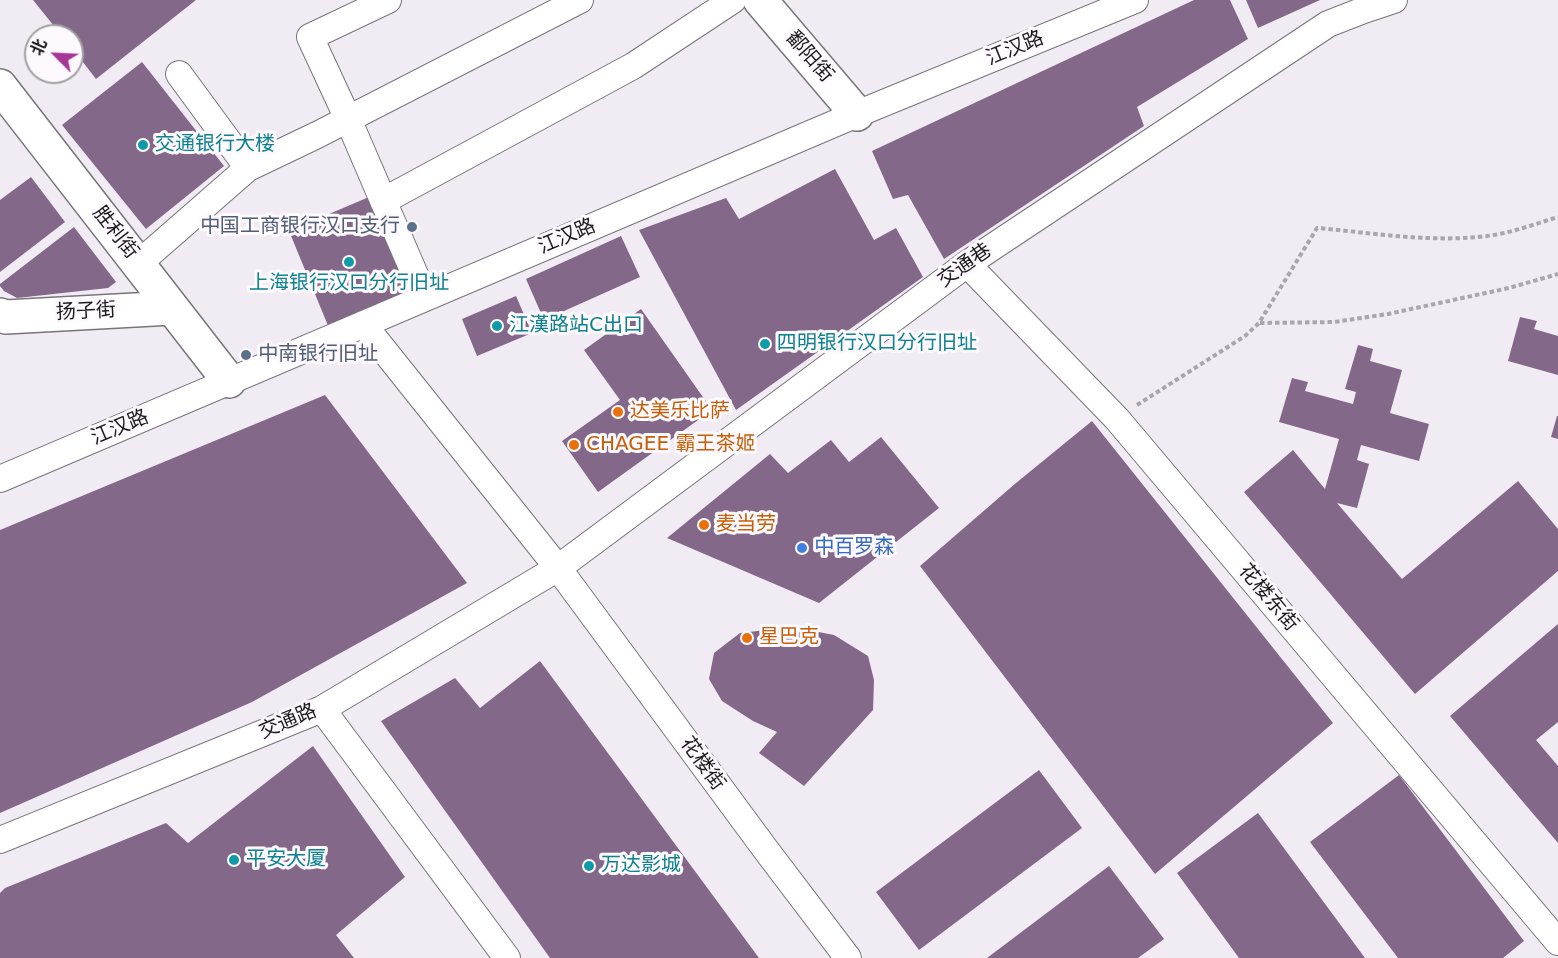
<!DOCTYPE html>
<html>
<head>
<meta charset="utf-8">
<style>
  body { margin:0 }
  #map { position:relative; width:1558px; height:958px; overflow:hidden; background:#f1ebf3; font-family:"DejaVu Sans","Noto Sans SC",sans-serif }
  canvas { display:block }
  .north { position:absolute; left:24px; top:24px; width:60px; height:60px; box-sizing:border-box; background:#fdf9fe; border:2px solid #a3a0a4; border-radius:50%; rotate:294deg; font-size:16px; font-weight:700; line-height:24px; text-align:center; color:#1d1a1d }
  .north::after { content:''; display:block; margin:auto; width:21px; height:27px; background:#a53897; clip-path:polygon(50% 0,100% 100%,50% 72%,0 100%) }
</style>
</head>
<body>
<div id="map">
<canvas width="1558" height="958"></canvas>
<div class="north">北</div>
</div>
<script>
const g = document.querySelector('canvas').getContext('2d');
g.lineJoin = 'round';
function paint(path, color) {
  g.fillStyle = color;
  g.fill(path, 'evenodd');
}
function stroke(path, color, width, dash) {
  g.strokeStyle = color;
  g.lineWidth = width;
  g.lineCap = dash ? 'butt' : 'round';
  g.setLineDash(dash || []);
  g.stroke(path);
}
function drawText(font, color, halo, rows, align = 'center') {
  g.font = font + ' "DejaVu Sans","Noto Sans SC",sans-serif';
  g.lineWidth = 6;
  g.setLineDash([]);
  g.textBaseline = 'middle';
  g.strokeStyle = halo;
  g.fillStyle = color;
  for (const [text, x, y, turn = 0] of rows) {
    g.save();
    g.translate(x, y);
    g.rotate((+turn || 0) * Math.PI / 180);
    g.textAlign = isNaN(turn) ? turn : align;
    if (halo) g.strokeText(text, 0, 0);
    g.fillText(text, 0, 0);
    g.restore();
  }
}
const building = new Path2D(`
  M33 0H196L96 79 72 48V36H62Z
  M1194 0H1230L1248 39 1137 107 1144 126 944 259 908 195 893 199 872 151Z
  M1246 0H1320L1258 28Z
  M142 62 224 166 146 229 62 125Z
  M835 169 874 240 896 228 923 277 736 410 639 230 726 198 739 219Z
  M31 177 65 222 0 272V200Z
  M369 197 409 294 329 328 289 231Z
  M74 227 116 282 108 288 17 298 4 291 0 286V284Z
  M621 236 640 277 544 320 526 279Z
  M516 296 532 333 477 356 462 319Z
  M641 309 712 410 598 492 562 441 620 400 584 350Z
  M1520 317 1537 321 1534 329 1558 336V375L1508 361Z
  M1358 345 1373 349 1370 361 1402 370 1390 413 1429 424 1419 461 1361 445 1357 460 1369 464 1357 508 1337 503 1402 579 1518 481 1558 529V571L1415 694 1244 492 1293 450 1325 489 1339 439 1279 422 1292 378 1308 382 1305 391 1353 404 1356 392 1345 389Z
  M325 395 467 583 252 702 0 813V530Z
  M1557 416H1558V439L1551 437Z
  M1092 421 1333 723 1155 874 920 566 1016 483Z
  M881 437 939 508 819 603 667 538 770 454 788 473 831 440 849 462Z
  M1558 624V722L1536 740 1558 766V843L1450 716Z
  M793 627 834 635 868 656 874 680 873 710 804 786 759 753 777 732 753 721 722 701 709 679 714 653 740 633Z
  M540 661 759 958H550L381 721 455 678 480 708Z
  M313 746 405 877 336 935 354 958H0V893L5 888 166 823 188 843Z
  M1039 770 1082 828 919 950 876 892Z
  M1399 775 1524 941 1503 958H1398L1310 842Z
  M1258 813 1365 958H1239L1177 873Z
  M1109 866 1164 939 1138 958H987Z`);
const path = new Path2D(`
  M1260 323 1334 322 1388 314 1509 288 1558 274
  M1137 405 1245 336 1259 323 1317 228C1374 233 1431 243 1487 236 1511 233 1535 224 1558 217`);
const street = new Path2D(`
  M388 0 310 37 348 119 425 298
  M179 74 248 168
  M383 201 633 66 733 0
  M138 264 248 168 317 135 580 0
  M967 264 1117 419 1558 942
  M363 324 558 568 766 850 848 958
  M0 479 857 114 1135 0
  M322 709 507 958
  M0 840 322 709 558 568 967 264 1328 24 1364 10 1394 0`);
const secondary = new Path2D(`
  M760 0 857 114
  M0 86 229 381
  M0 315 6 317 172 308`);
const markers = [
  [143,145,6,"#0f9aa8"],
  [412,227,6,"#5c6f8a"],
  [349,262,6,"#0f9aa8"],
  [497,326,6,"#0f9aa8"],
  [765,344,6,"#0f9aa8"],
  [246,355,6,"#5c6f8a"],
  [618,412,6,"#e8710a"],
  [574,445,6,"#e8710a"],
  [704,525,6,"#e8710a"],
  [802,548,6,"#3f7fe0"],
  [747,638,6,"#e8710a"],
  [234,860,6,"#0f9aa8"],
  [589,866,6,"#0f9aa8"]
];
const streetNames = [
  ["江汉路",1015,49,-22],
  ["鄱阳街",809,57,49],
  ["胜利街",115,233,52],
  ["江汉路",567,237,-23],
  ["交通巷",965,266,-35],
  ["扬子街",86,312,-3],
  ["江汉路",120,428,-23],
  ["花楼东街",1268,598,50],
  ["交通路",288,722,-23],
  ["花楼街",702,764,54]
];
const cultureNames = [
  ["交通银行大楼",155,145],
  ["上海银行汉口分行旧址",349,284,"center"],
  ["江漢路站C出口",509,326],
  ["四明银行汉口分行旧址",777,344],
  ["平安大厦",246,860],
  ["万达影城",601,866]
];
const serviceNames = [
  ["中国工商银行汉口支行",400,227],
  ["中南银行旧址",258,355,"left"]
];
const foodNames = [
  ["达美乐比萨",630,412],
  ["CHAGEE 霸王茶姬",586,445],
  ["麦当劳",716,525],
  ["星巴克",759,638]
];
const shopNames = [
  ["中百罗森",814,548]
];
paint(building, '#84688a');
stroke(street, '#79737a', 28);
stroke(secondary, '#79737a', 36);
stroke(path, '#aba6ac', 4, [4.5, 3]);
stroke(street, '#fff', 26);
stroke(secondary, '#fff', 33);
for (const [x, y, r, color] of markers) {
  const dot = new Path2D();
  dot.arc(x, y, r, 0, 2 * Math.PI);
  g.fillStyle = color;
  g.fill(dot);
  stroke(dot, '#fdf9fe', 2);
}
drawText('20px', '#1d1a1d', '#fdf9fe', streetNames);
drawText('20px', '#0d838f', '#fdf9fe', cultureNames, 'left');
drawText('20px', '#4e5e75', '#fdf9fe', serviceNames, 'right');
drawText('20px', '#c56008', '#fdf9fe', foodNames, 'left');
drawText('20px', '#366cbe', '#fdf9fe', shopNames, 'left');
</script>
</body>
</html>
